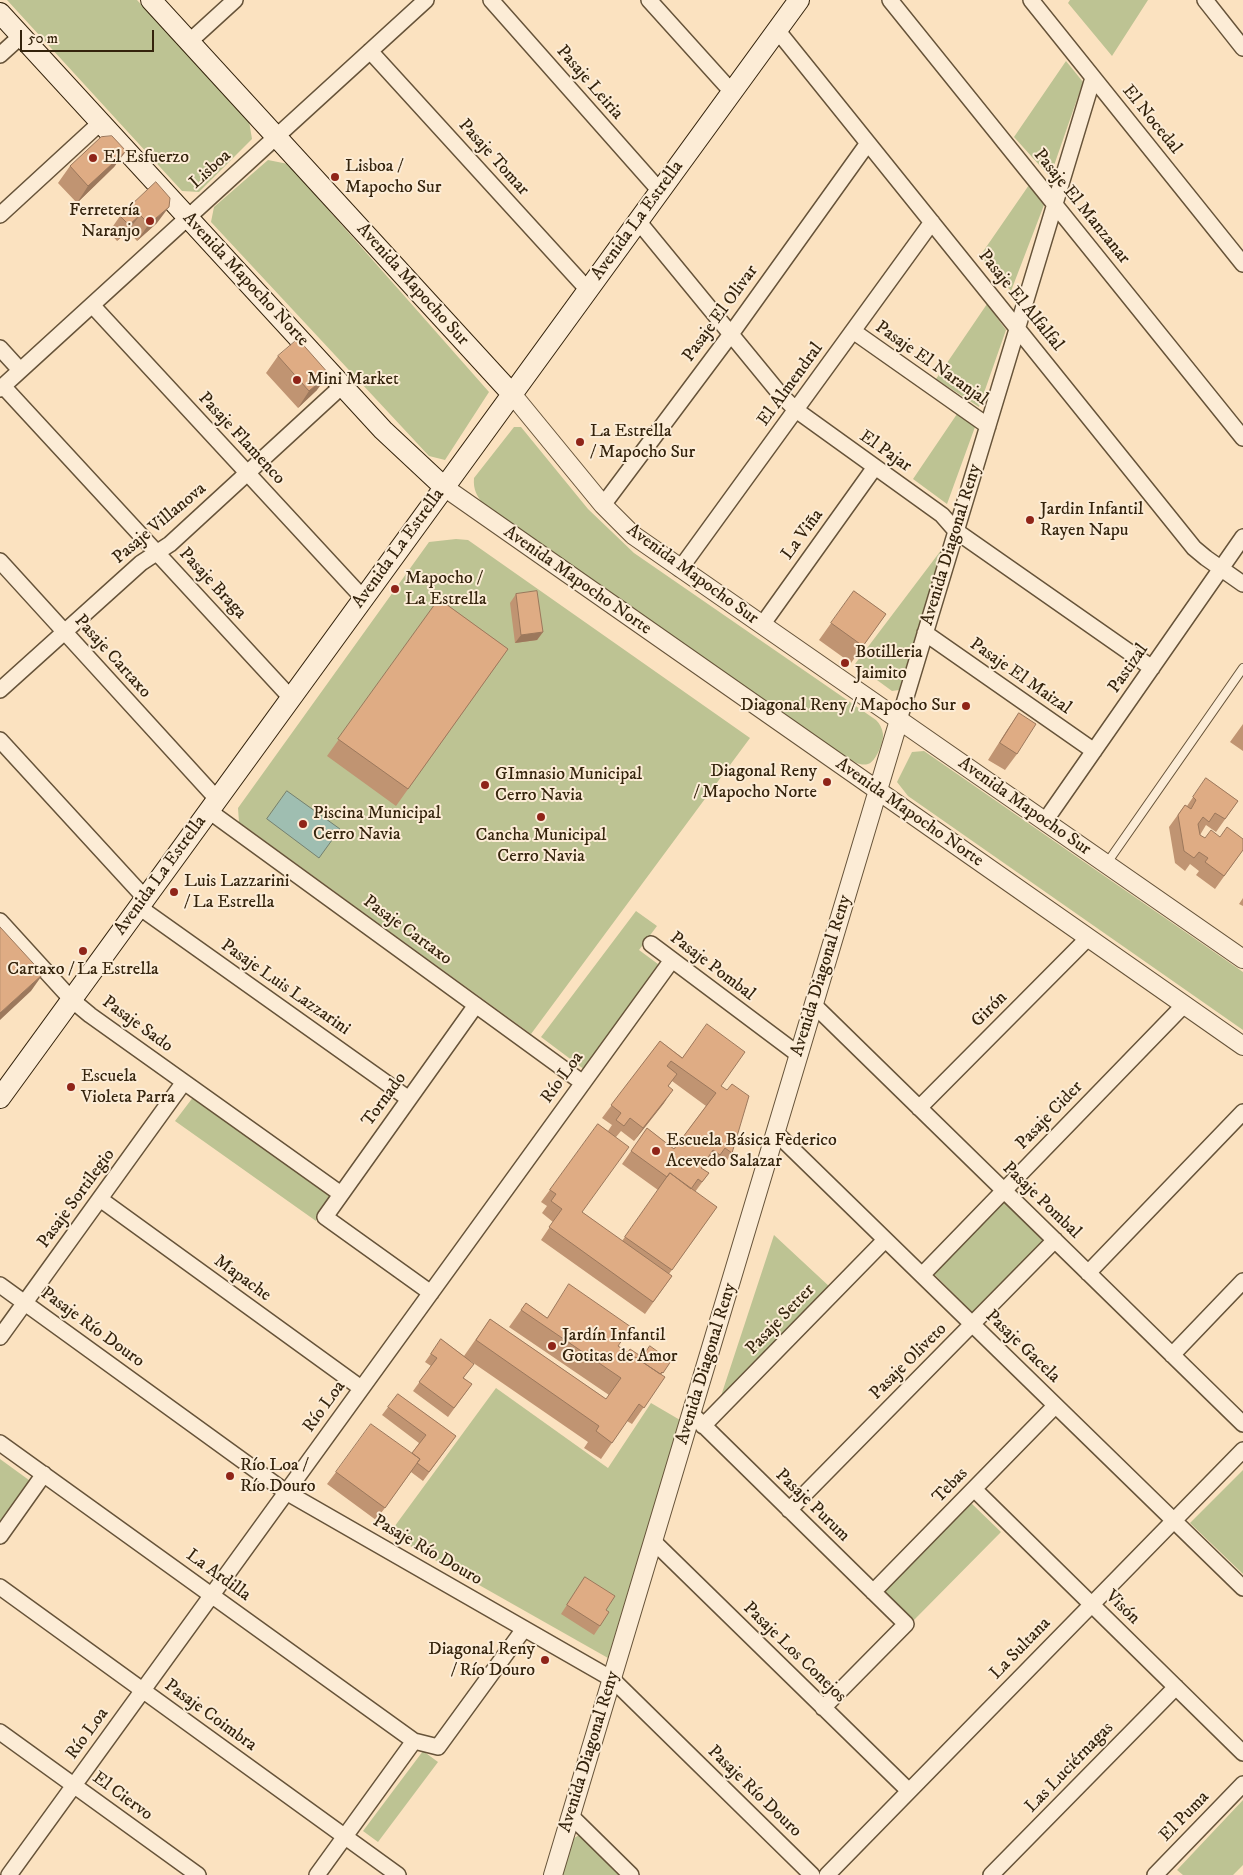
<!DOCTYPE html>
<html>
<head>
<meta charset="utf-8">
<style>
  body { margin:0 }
  #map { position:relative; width:1243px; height:1875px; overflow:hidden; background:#fbe2c0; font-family:"IM FELL DW Pica",serif }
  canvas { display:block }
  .scale { position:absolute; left:20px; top:30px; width:134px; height:22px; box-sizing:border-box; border:2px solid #34230c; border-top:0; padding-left:6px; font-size:15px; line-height:18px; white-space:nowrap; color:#34230c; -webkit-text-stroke:4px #fcecd6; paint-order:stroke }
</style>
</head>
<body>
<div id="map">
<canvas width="1243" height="1875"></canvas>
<div class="scale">50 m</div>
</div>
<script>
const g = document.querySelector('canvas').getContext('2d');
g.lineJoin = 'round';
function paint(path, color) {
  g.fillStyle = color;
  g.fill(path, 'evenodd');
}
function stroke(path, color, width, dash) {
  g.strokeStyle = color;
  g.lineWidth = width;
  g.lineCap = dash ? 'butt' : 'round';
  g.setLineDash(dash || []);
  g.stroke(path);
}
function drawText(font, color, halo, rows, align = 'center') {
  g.font = font + ' "IM FELL DW Pica",serif';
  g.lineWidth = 4;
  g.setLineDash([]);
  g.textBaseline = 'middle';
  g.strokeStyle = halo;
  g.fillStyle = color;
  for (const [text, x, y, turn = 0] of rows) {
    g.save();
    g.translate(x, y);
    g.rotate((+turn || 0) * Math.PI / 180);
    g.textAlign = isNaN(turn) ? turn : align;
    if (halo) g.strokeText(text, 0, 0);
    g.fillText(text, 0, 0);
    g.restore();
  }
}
const green = new Path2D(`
  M7 0H137L249 121 252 139 199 192 182 191Z
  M1070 0H1148L1112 56 1068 3Z
  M1066 61 1083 82 1050 177 1014 137Z
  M268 160 288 164 489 392 445 460 429 456 211 222 214 207Z
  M1029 185 1044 205 1011 291 980 256Z
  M987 304 1006 330 979 407 936 379Z
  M957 414 975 427 947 504 913 479Z
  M514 427H521L588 509 634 553 876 720C880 724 882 728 883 734 884 741 876 762 868 764 861 766 854 762 849 759L484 505C477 496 473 490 474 478Z
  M456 539 468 540 750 738 531 1034 239 822 238 808 429 542Z
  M942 549 899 690 892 691 855 664Z
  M924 751 1243 972V1030L908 796 897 782 912 752Z
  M636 911 657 926 639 950 662 967 585 1070 541 1037Z
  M194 1096 331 1196 316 1221 175 1121Z
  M1003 1201 1044 1242 974 1314 931 1271Z
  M774 1235 831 1288 719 1402Z
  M496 1388 608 1468 651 1403 680 1420 608 1658 389 1534Z
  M0 1459 33 1483 0 1525Z
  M1243 1470V1574L1190 1523Z
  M970 1502 1001 1532 914 1620 884 1592Z
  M423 1751 438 1762 378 1842 363 1831Z
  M1243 1800V1865L1233 1875H1183L1177 1870Z
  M580 1835 621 1875H561C565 1862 566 1839 580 1835Z`);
const water = new Path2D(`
  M287 791 340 829 319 858 267 819Z`);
const service = new Path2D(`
  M1107 863 1243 668`);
const minor = new Path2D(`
  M491 0 660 191
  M649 0 732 92
  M890 0 1243 438
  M1031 0 1243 264
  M1205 0 1243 48
  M777 30 1194 548 1206 558 1243 584
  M189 42 235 0
  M370 51 588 290
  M0 55 21 36
  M0 215 100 123
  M638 221 780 394 796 410 942 515 956 531 1152 668
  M92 305 363 598
  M853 331 988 426
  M0 348 20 370
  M3 386 291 698
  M0 389 426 0
  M603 505 731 334 868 143
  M0 561 217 799
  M680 569 932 222
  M762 625 875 467
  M925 633 1094 751
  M0 690 141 563 170 544 342 386
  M899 720 1093 78
  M0 740 145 898
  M209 811 583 1083
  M1045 821 1243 537
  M139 907 409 1099
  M0 921 72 1000 90 1015 341 1194
  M651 944 799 1055
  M814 1005 1243 1424
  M919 1108 1088 938
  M776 1133 1243 1588
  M100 1199 361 1388
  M1088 1273 1243 1112
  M922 1275 1184 1005
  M0 1285 286 1492 612 1679 812 1875
  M431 1293 325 1217 476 1005
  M0 1337 184 1082
  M1172 1355 1243 1281
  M692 1414 906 1624 823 1708
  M703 1426 885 1240
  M0 1443 414 1741 438 1747 524 1629
  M974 1489 1243 1753
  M789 1510 1055 1240
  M0 1536 44 1474
  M654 1542 909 1791
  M0 1587 398 1875
  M873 1592 1055 1406
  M0 1732 198 1875
  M571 1816 631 1875
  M9 1875 672 960
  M317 1875 414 1741
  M827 1875 1243 1450
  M991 1875 1176 1687
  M1155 1875 1243 1784`);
const tertiary = new Path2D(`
  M512 394 603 505 633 535 1243 959
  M444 487 1243 1046
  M553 1875 899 720`);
const secondary = new Path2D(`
  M151 0 512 394
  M0 13 383 430 444 487
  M0 1098 799 0`);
const wall = new Path2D(`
  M126 151 114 167 77 203 58 183 70 166Z
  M156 182 157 223 137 241 128 231 117 241 109 232 120 216Z
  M278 356 317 390 298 408 266 373Z
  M854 591 886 614 851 663 819 640Z
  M516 594 543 632 537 640 515 643 510 603Z
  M439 599 508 649 396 806 327 756Z
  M1019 713 1017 754 1005 770 988 760 1007 730Z
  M1243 724V751L1230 742Z
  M1206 778 1238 801 1216 832 1206 825 1200 835 1205 838 1220 837 1243 850 1215 889 1196 875 1199 871 1190 864 1185 871 1175 863 1169 827 1185 805 1187 806Z
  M1243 898V906L1239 904Z
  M660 1041 721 1086 732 1153 723 1166 716 1161 711 1168 704 1163 701 1168 709 1173 695 1192 717 1207 669 1274 672 1276 645 1314 541 1240 553 1222 542 1213 547 1206 541 1202 598 1124 608 1131 612 1125 602 1118ZM672 1081 706 1106 674 1149 647 1128 622 1164 658 1190 622 1241 582 1212 616 1137 621 1131 634 1141 664 1103 668 1087Z
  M526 1303 546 1317 618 1346 628 1352 642 1357 671 1361 661 1375 665 1377 632 1424 627 1421 601 1459 584 1448 588 1442 469 1360 464 1378 472 1384 448 1417 413 1391 431 1366 425 1362 441 1339 464 1356 490 1319 606 1399 609 1395 509 1327Z
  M398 1394 456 1436 423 1481 411 1472 376 1520 327 1484 336 1472 412 1453 419 1443 382 1415Z
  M585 1577 600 1626 594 1635 561 1614Z`);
const shadedWall = new Path2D(`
  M126 151 114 167 77 203 88 186Z
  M169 207 157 223 137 241 149 224Z
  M140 215 128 231 117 241 129 225Z
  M329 374 317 390 298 408 309 391Z
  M543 632 537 640 515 643 521 635Z
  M43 974 31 991 0 1020V1013Z
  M673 1090 664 1103 634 1141 643 1128Z`);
const building = new Path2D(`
  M112 136 126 151 88 186 70 166 101 137Z
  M156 182 170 198 169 207 149 224 140 215 129 225 120 216Z
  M298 339 329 374 309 391 278 356Z
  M537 591 543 632 521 635 516 594Z
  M854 591 886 614 863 646 831 623Z
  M439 599 508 649 408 789 338 739Z
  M1019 713 1036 724 1017 754 1000 743Z
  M1206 778 1238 801 1225 819 1215 813 1209 822 1203 817 1198 824 1200 835 1205 838 1211 830 1220 837 1227 827 1243 839V850L1224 876 1205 862 1208 858 1199 852 1194 858 1184 851 1178 815 1185 805 1191 809 1196 800 1193 797Z
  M0 927 43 974 0 1013Z
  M707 1024 745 1052 721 1086 727 1090 732 1084 749 1096 732 1153 725 1148 720 1155 713 1150 701 1168 709 1173 702 1182 698 1179 691 1189 670 1173 667 1177 631 1151 647 1128 674 1149 716 1093 671 1061 667 1066 677 1074 668 1086 673 1090 643 1128 630 1118 624 1126 616 1120 621 1113 611 1105 660 1041 682 1058Z
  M598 1124 629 1147 582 1212 672 1276 653 1302 549 1227 562 1209 551 1201 556 1194 550 1190Z
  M670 1173 717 1207 672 1270 625 1237Z
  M569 1284 631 1327 618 1346 665 1377 644 1408 639 1404 612 1443 596 1431 599 1426 476 1340 490 1319 606 1399 621 1378 521 1310 526 1303 547 1318Z
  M441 1339 474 1364 463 1378 472 1384 454 1408 419 1382 437 1358 431 1354Z
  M650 1346 671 1361 663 1373 662 1372 660 1374 628 1352 630 1349 642 1357Z
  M398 1394 456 1436 429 1472 417 1463 420 1459 412 1453 426 1435 388 1407Z
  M371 1424 420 1459 385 1508 336 1472Z
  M585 1577 615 1596 606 1610 609 1612 600 1626 567 1605Z`);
const markers = [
  [93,158,5,"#8f2418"],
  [335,177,5,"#8f2418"],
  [150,221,5,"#8f2418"],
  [297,380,5,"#8f2418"],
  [580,442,5,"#8f2418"],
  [1030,520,5,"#8f2418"],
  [395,589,5,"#8f2418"],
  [845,663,5,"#8f2418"],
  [966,706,5,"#8f2418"],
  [827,782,5,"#8f2418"],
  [485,785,5,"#8f2418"],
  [541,817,5,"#8f2418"],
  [303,824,5,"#8f2418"],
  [174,892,5,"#8f2418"],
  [83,951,5,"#8f2418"],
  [71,1087,5,"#8f2418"],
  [656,1151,5,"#8f2418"],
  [552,1346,5,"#8f2418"],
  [230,1476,5,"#8f2418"],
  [545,1660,5,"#8f2418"]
];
const streetNames = [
  ["Pasaje Leiria",589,83,49],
  ["El Nocedal",1151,120,51],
  ["Pasaje Tomar",493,158,48],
  ["Lisboa",211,170,-42],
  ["Pasaje El Manzanar",1081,207,51],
  ["Avenida La Estrella",638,221,-54],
  ["Avenida Mapocho Norte",245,280,47],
  ["Avenida Mapocho Sur",412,285,48],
  ["Pasaje El Alfalfal",1020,301,51],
  ["Pasaje El Olivar",721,314,-54],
  ["Pasaje El Naranjal",931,364,35],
  ["El Almendral",791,385,-54],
  ["Pasaje Flamenco",241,439,47],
  ["El Pajar",885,452,35],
  ["Pasaje Villanova",160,524,-40],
  ["La Viña",803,535,-54],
  ["Avenida Diagonal Reny",952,545,-73],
  ["Avenida La Estrella",399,549,-54],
  ["Avenida Mapocho Sur",692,575,36],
  ["Avenida Mapocho Norte",577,581,35],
  ["Pasaje Braga",212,584,47],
  ["Pasaje Cartaxo",112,657,48],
  ["Pastizal",1129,669,-55],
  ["Pasaje El Maizal",1020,677,35],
  ["Avenida Mapocho Sur",1024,807,35],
  ["Avenida Mapocho Norte",909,813,35],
  ["Avenida La Estrella",161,876,-54],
  ["Pasaje Cartaxo",407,931,36],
  ["Pasaje Pombal",712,967,37],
  ["Avenida Diagonal Reny",822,976,-73],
  ["Pasaje Luis Lazzarini",285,988,35],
  ["Girón",990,1010,-45],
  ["Pasaje Sado",137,1025,36],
  ["Río Loa",563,1078,-54],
  ["Tornado",385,1100,-54],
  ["Pasaje Cider",1050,1116,-46],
  ["Pasaje Sortilegio",77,1199,-54],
  ["Pasaje Pombal",1041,1201,44],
  ["Mapache",242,1279,36],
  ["Pasaje Setter",781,1320,-46],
  ["Pasaje Río Douro",92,1328,36],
  ["Pasaje Gacela",1022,1347,44],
  ["Pasaje Oliveto",909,1362,-45],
  ["Avenida Diagonal Reny",707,1364,-73],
  ["Río Loa",325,1407,-54],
  ["Tebas",951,1486,-46],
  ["Pasaje Purum",812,1506,44],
  ["Pasaje Río Douro",427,1551,30],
  ["La Ardilla",218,1576,36],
  ["Visón",1122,1608,44],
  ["La Sultana",1021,1649,-46],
  ["Pasaje Los Conejos",794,1653,44],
  ["Pasaje Coimbra",210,1716,36],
  ["Río Loa",88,1734,-54],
  ["Avenida Diagonal Reny",590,1752,-73],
  ["Las Luciérnagas",1070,1768,-46],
  ["Pasaje Río Douro",754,1792,44],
  ["El Ciervo",122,1797,36],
  ["El Puma",1185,1817,-46]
];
const poiNames = [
  ["El Esfuerzo",103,158],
  ["Lisboa /",345,167],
  ["Mapocho Sur",345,188],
  ["Ferretería",140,211,"right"],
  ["Naranjo",140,232,"right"],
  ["Mini Market",307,380],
  ["La Estrella",590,432],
  ["/ Mapocho Sur",590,453],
  ["Jardin Infantil",1040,510],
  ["Rayen Napu",1040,531],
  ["Mapocho /",405,579],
  ["La Estrella",405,600],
  ["Botilleria",855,653],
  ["Jaimito",855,674],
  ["Diagonal Reny / Mapocho Sur",956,706,"right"],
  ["Diagonal Reny",817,772,"right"],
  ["/ Mapocho Norte",817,793,"right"],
  ["GImnasio Municipal",495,775],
  ["Cerro Navia",495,796],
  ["Piscina Municipal",313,814],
  ["Cerro Navia",313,835],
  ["Cancha Municipal",541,836,"center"],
  ["Cerro Navia",541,857,"center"],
  ["Luis Lazzarini",184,882],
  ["/ La Estrella",184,903],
  ["Cartaxo / La Estrella",83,970,"center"],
  ["Escuela",81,1077],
  ["Violeta Parra",81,1098],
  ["Escuela Básica Federico",666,1141],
  ["Acevedo Salazar",666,1162],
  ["Jardín Infantil",562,1336],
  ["Gotitas de Amor",562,1357],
  ["Río Loa /",240,1466],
  ["Río Douro",240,1487],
  ["Diagonal Reny",535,1650,"right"],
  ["/ Río Douro",535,1671,"right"]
];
paint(green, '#bdc393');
paint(water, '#9fbeb1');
stroke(water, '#74806f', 1);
stroke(service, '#665339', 10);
stroke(minor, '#665339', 18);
stroke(tertiary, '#665339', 20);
stroke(secondary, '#34230c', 22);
stroke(service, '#fcecd6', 8);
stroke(minor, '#fcecd6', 15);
stroke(tertiary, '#fcecd6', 18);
stroke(secondary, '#fcecd6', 20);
paint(wall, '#c09472');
paint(shadedWall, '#9c785c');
paint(building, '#dfac84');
stroke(building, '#9c785c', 1);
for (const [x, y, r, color] of markers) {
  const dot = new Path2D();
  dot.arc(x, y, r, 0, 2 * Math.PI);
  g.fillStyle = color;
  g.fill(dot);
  stroke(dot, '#fcecd6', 2);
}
drawText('18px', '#34230c', '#fcecd6', streetNames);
drawText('18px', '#34230c', '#fcecd6', poiNames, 'left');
</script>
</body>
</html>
